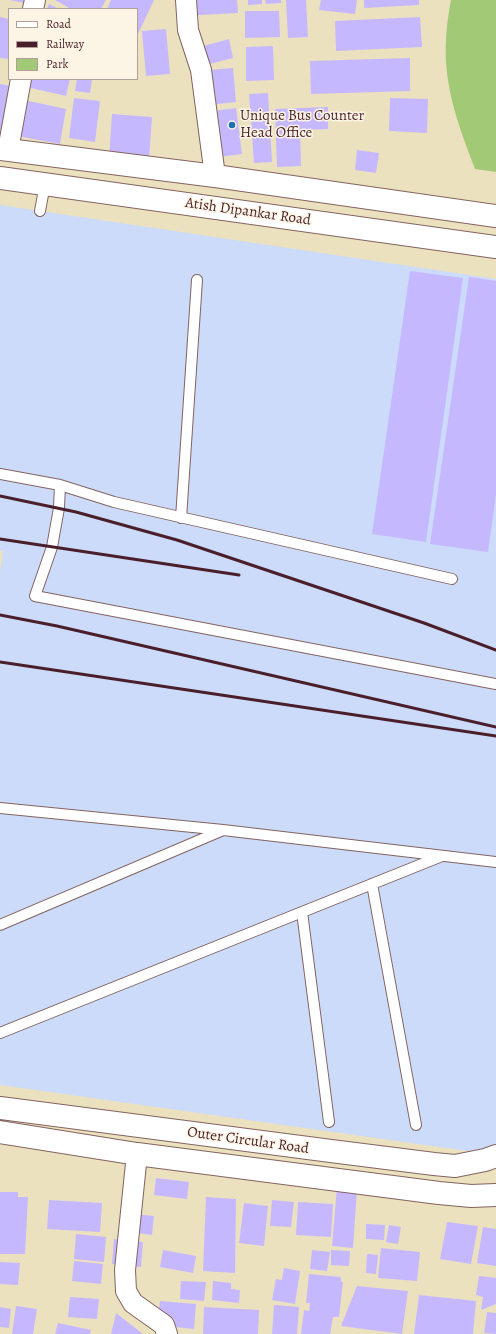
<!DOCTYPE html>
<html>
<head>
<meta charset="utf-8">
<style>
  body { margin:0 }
  #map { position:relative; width:496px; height:1334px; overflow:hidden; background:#ece1bf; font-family:Alegreya,serif }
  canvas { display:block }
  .legend { position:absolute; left:8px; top:8px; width:130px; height:72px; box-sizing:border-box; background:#fcf5e5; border:1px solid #b59f9b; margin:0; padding:5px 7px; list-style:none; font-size:12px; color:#4a1f2b }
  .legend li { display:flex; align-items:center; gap:8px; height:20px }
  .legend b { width:20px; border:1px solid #b59f9b }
</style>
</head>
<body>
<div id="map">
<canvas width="496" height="1334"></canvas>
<ul class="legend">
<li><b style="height:5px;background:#fff"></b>Road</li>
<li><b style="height:5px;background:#4a1f2b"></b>Railway</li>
<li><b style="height:11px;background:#a2ca76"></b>Park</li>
</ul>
</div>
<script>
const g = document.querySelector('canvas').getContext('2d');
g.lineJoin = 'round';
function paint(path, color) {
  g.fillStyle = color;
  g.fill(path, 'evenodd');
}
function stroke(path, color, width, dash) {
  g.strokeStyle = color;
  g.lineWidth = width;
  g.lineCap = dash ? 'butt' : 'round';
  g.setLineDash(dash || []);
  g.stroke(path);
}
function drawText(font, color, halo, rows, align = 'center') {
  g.font = font + ' Alegreya,serif';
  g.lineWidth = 3;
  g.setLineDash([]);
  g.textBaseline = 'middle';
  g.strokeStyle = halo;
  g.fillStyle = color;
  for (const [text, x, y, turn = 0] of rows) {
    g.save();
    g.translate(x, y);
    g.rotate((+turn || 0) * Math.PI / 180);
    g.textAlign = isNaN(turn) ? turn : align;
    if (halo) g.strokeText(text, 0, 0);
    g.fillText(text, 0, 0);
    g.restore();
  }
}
const built = new Path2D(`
  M0 205 496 279V1155L0 1085V573L3 551H0Z`);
const green = new Path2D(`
  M451 0H496V172L475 169C462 135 448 99 446 62 445 41 447 20 451 0Z`);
const building = new Path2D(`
  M10 0H31L30 4Z
  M55 0H106L101 9H71Z
  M111 0H154L137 36V9H107Z
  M182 0H237L238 13 182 16Z
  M248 0H262V4L248 5Z
  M265 0H281V3L266 4Z
  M286 0H306L308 37 288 38Z
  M321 0H357L355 14 319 10Z
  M364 0H419V5L364 8Z
  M49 4 59 9H47Z
  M245 11H279L280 37 245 38Z
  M0 17 9 19V59L0 58Z
  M420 17 422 47 336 51 335 21Z
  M166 29 170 74 146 76 142 31Z
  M229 39 233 58 194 68 189 50Z
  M273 46 274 80 246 81V47Z
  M410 58V91L311 94 310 61Z
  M233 68 236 102 200 106 197 71Z
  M23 79H70L66 96 22 86Z
  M77 79H92L90 93 75 91Z
  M0 84 12 86 4 132H0Z
  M268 93 272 162 254 163 249 94Z
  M74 98 100 101 95 142 69 138Z
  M390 98 428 99 427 133 389 131Z
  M24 100 66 109 60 144 17 136Z
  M328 107V129L300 130 301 166 277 167 275 109Z
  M236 108 242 154 203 159 198 113Z
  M112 114 152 117 149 160 109 158Z
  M357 150 379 153 376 173 355 170Z
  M410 271 463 278 426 542 372 534Z
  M469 277 496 281V494L488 552 430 544Z
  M156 1178 189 1182 187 1199 154 1195Z
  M337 1187 357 1189 353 1248 332 1246Z
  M0 1192H18V1197H28L25 1254H0Z
  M206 1197 236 1199 235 1273 203 1271Z
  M49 1200 102 1203 100 1232 47 1229Z
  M272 1200 294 1202 291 1227 270 1226Z
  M298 1202 333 1204 331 1237 296 1235Z
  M244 1203 268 1206 264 1246 239 1243Z
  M123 1213 154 1216 152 1235 121 1231Z
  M447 1222 478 1226 471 1264 440 1259Z
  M366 1224 385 1225 384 1240 366 1239Z
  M389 1225 401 1227 398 1244 386 1242Z
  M483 1227 496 1229V1266L477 1263Z
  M76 1234 106 1237 104 1262 74 1259Z
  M114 1239 143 1242 141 1267 112 1264Z
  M381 1248 420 1252 417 1281 378 1278Z
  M163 1250 196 1256 193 1273 160 1267Z
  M312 1250 330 1252 327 1271 310 1269Z
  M331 1250 350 1251 349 1266 331 1265Z
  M367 1254 378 1255 376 1274 366 1273Z
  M74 1261 103 1264 101 1284 72 1281Z
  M0 1262 20 1263 18 1285 0 1284Z
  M284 1268 300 1271 295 1304 272 1300 276 1279 282 1280Z
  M309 1274 341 1277V1282H343L339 1317H333L330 1334H301L304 1310 309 1311 310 1303H306Z
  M479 1276 496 1278V1304L481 1310 483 1297 476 1295Z
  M181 1281 206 1282 204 1301 180 1299Z
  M213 1281 231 1283V1289L240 1290 239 1303 212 1300Z
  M357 1286 408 1291 402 1334 341 1326Z
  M419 1295 476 1301 473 1334H414Z
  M70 1297 99 1299 97 1319 68 1317Z
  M160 1301 196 1304 194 1329 157 1325Z
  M274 1305 299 1307 297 1334H272Z
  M16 1306 37 1309 33 1334H12Z
  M0 1307 11 1309 9 1328 0 1327Z
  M204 1307 259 1310 258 1334H203Z
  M487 1312 496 1313V1334L484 1333Z
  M116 1313 143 1334H111Z
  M58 1323 91 1330 90 1334H55Z`);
const lane = new Path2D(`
  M40 211 45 184
  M0 474 60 485
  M181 518 197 280
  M452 579 114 502 60 485 59 508 52 547 35 596 496 684
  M0 808 223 830 496 862
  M372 884 416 1125
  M302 912 329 1122
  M0 925 221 831
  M0 1033 442 856`);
const street = new Path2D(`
  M186 0 188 30 201 70 215 176
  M33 9 35 0
  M8 150 21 79
  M137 1154 125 1270 126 1291 133 1303 164 1325 167 1334`);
const primary = new Path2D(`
  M0 149 215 176 496 216
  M0 178 496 247
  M0 1108 331 1151 434 1164 455 1166 485 1160 496 1156
  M0 1132 137 1154 439 1193 471 1196 496 1195`);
const rail = new Path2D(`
  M0 496 76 512 177 540 424 623 496 650
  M0 539 239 575
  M0 615 57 626 496 727
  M0 662 496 736`);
const markers = [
  [232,125,4,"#1f6fb2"]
];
const poiNames = [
  ["Unique Bus Counter",240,116],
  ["Head Office",240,133]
];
const streetNames = [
  ["Atish Dipankar Road",248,212,8],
  ["Outer Circular Road",248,1141,8]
];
paint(built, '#ccdbf9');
paint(green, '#a2ca76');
paint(building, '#c6b8ff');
stroke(lane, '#83635f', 12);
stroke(street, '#83635f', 22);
stroke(primary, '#83635f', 24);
stroke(lane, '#fff', 10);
stroke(street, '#fff', 20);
stroke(primary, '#fff', 22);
stroke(rail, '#4a1f2b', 3);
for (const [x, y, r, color] of markers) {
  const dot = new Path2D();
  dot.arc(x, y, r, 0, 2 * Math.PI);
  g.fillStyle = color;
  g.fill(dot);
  stroke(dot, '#fcf5e5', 1.5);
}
drawText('15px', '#4a1f2b', '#fcf5e5', poiNames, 'left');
drawText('15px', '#4a1f2b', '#fcf5e5', streetNames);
</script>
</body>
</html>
